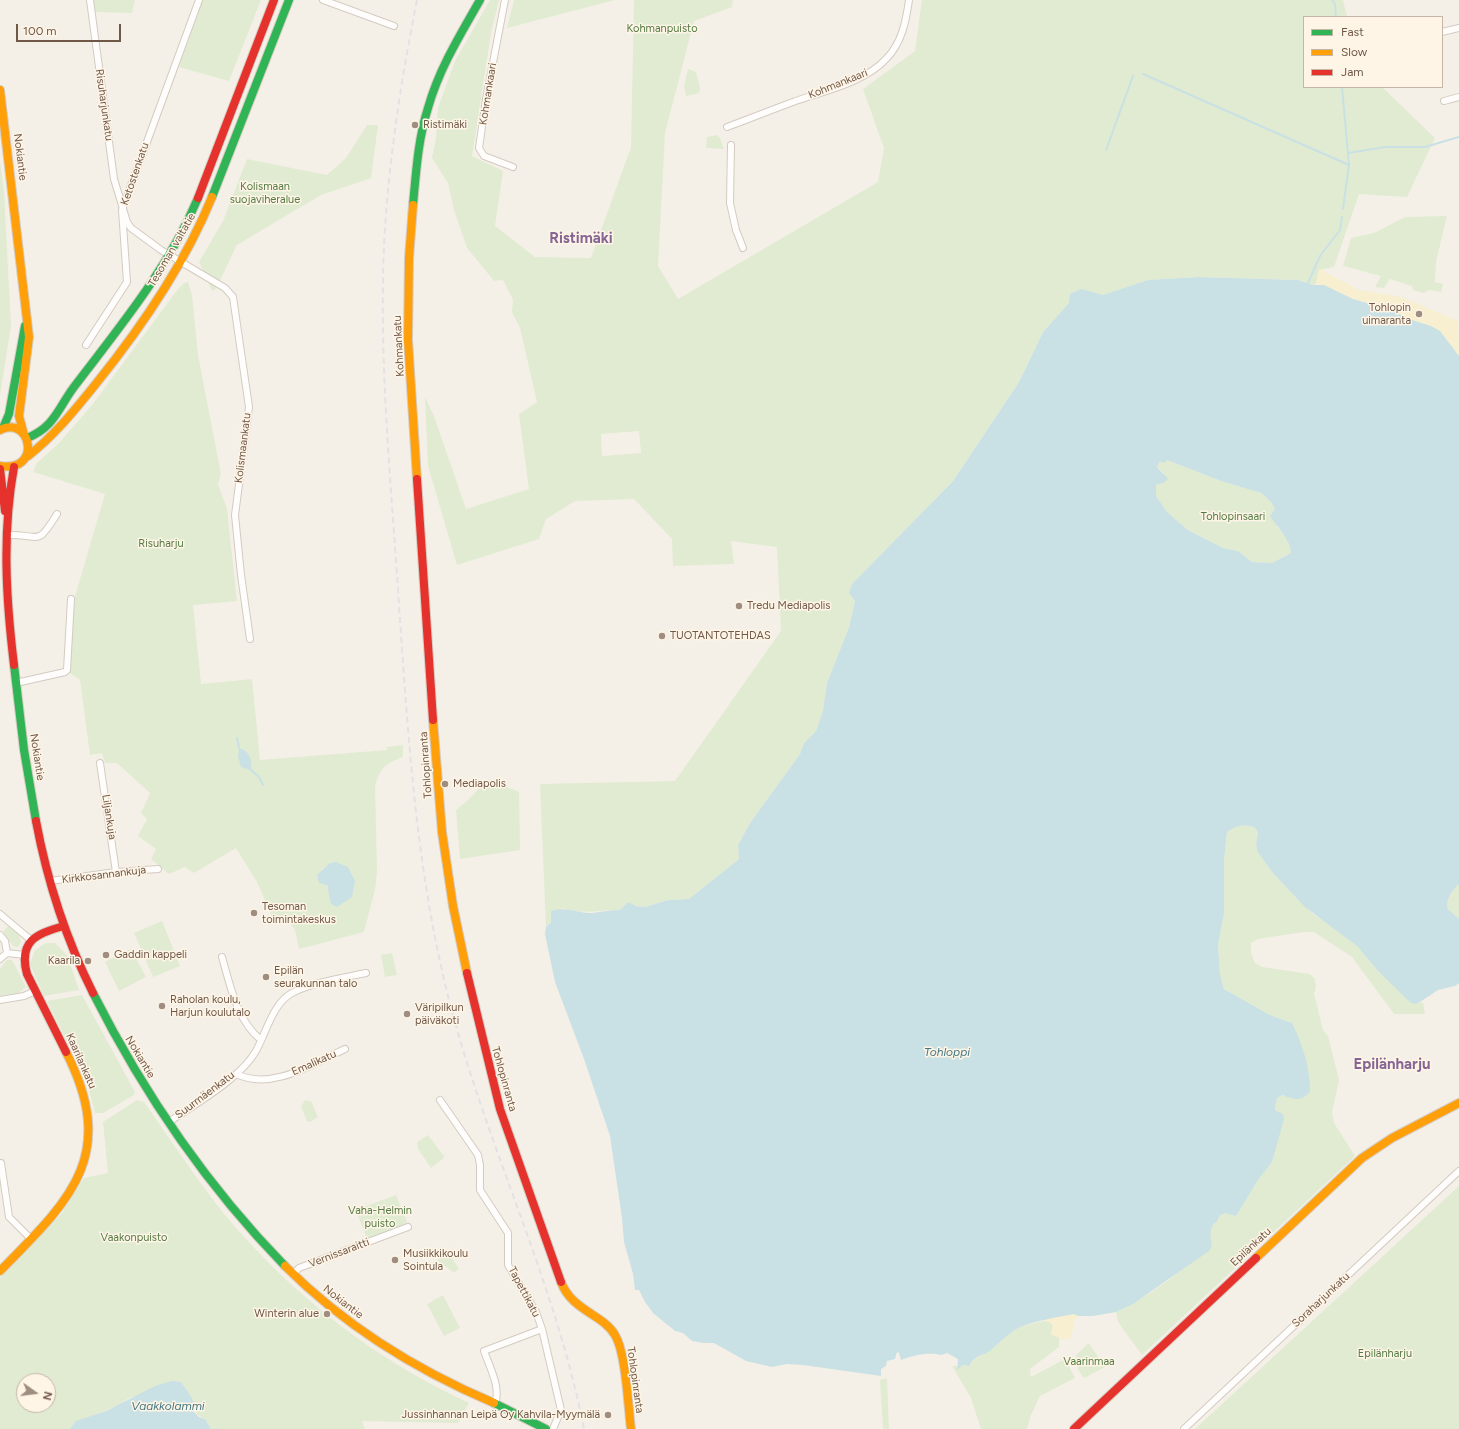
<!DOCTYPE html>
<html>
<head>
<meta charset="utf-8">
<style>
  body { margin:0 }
  #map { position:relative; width:1459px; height:1429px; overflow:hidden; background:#f5f0e7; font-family:Figtree,sans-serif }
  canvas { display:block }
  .legend { position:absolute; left:1303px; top:16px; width:140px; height:72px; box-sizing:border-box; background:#fef5e6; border:1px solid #c5b6a7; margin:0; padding:5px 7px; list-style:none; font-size:12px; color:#705849 }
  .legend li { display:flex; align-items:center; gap:8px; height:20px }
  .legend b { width:20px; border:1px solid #c5b6a7 }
  .north { position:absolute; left:16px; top:1373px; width:40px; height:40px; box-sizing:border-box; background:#fef5e6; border:1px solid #c5b6a7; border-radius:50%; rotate:104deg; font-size:11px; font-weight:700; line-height:16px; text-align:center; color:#705849 }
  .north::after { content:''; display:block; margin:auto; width:14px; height:18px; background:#9f8d80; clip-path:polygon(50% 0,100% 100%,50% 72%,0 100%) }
  .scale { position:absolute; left:16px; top:24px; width:105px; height:18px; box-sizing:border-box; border:2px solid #705849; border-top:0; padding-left:5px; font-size:12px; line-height:14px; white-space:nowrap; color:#705849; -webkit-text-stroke:3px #fef5e6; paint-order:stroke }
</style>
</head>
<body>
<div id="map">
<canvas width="1459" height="1429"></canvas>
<ul class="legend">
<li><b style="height:5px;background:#30b455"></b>Fast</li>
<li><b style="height:5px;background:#ff9f0a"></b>Slow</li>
<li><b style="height:5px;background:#e5322d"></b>Jam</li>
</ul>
<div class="north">N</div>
<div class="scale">100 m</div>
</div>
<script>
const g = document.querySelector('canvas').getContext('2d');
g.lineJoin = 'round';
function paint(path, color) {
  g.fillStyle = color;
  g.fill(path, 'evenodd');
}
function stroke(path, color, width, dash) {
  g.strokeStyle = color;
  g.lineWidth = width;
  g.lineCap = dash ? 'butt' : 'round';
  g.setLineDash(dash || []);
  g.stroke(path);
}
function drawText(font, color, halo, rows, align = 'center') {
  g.font = font + ' Figtree,sans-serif';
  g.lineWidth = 3;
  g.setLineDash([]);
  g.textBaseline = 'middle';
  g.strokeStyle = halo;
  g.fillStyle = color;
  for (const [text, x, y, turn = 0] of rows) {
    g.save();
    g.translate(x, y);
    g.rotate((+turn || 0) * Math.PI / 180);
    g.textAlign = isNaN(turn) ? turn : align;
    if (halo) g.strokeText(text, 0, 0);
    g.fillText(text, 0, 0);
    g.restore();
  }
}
const green = new Path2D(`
  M93 0H135L132 13 95 12Z
  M203 0H261L229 81 179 67Z
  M490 0H499L491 33 472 156 503 171 495 226 535 257 591 258 631 147 634 0H733L732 7 694 21 665 133 658 266 678 299 878 182 884 148 863 89 915 51 922 0H1343L1347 17H1304V87H1382L1435 138 1407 197 1359 194 1334 267 1319 270 1316 284 1312 286 1298 280 1198 277 1148 280 1103 295 1081 290 1043 332 1019 382 953 481 852 584 855 601 849 627 827 683 823 710 816 731 804 743 800 754 750 823 738 845 739 859 689 899 668 900 645 907 636 906 628 902 620 910C599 910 582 915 562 908L546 927 540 784 675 781 781 631 777 547 731 541 734 564 673 566 672 539 634 499 575 501 546 519 539 539 457 565 428 466 425 397 434 416 466 509 529 489 519 414 537 402 520 328 512 312 513 300 503 280 494 281 467 248 454 210 448 183 432 158 436 138 438 108 455 61ZM639 431 641 453 602 456 601 434Z
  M514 0H615L507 28Z
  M688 69 696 72 700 88 699 93 686 96 684 86Z
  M367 125H378L371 178 321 195 237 245 216 289 212 291 199 262 223 221 247 159 327 175 346 158Z
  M717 135 720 138 724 149 706 148 707 137Z
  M0 161 4 191 11 326 0 395Z
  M1447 216 1436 262 1435 282 1443 284 1441 292 1429 290 1424 293 1413 290 1412 286 1390 279 1384 288 1375 287 1381 276 1343 266 1351 238 1374 233 1405 217Z
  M188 282 192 295 198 355 221 474 218 484 227 509 237 601 193 605 201 684 252 679 260 760 387 750V747L403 745V757C385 764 381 767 375 786L377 871 375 890 364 932 299 949 295 930 287 919 278 922 274 921 257 882 236 848 194 873 185 867 169 874 151 859 156 849 138 836 147 819 141 813 150 793 117 763H105L102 753 90 755 80 680 70 673 73 603 105 494 33 472 37 463 59 443 92 405 178 289 184 283ZM336 862 329 893 322 870 330 863Z
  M1167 460 1221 481 1261 493 1271 502 1275 509 1277 527 1286 537 1290 547 1291 553 1272 563 1252 562 1238 551 1223 548 1188 530 1167 512 1156 496V485L1163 483V472L1157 467 1160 461Z
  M488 779 519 792 520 850 460 859 456 810 468 800Z
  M1243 825 1254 827 1258 832 1256 845 1257 851 1272 872 1313 914 1341 932 1357 946 1378 971 1417 1004 1423 1002 1425 1014H1394L1352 957 1314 932H1304L1258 939 1251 943V953L1255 963 1262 967 1310 974 1315 979 1316 987 1314 994 1323 1030 1328 1036 1339 1080 1332 1112 1334 1123 1355 1156 1142 1355 1118 1322 1116 1312C1151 1296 1182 1270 1212 1246L1209 1235 1212 1226 1219 1216 1225 1213 1236 1215 1258 1180 1272 1162 1283 1114 1275 1110 1277 1098 1283 1095 1292 1023 1270 1015 1224 989 1220 975 1218 945 1224 913V861L1227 832 1235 826Z
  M1459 884V919L1447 908C1447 897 1452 891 1459 884Z
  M162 921 180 966 153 977 134 933Z
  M8 926 19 935 21 942 18 947 13 946 3 932Z
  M46 943H55L67 955 79 990 44 996 30 964 35 950Z
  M131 949 146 977 119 991 105 962Z
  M392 953 397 975 385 977 381 955Z
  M7 960H12L26 987 18 993 0 996V969Z
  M82 995 135 1092 134 1095 103 1113H95L86 1079 47 1001Z
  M137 1100 144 1102C171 1140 196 1179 225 1215 292 1295 374 1359 469 1403L458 1423 362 1421 365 1429H211L205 1419C191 1414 195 1402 187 1391L131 1397 118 1405 95 1415 96 1429H0V1278L62 1213 84 1178 108 1173 103 1122ZM24 1381H48V1405H24Z
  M305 1100 311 1101 318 1117 310 1122 307 1121 301 1107Z
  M428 1135 444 1156 443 1159 431 1168 418 1149 417 1142Z
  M1459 1186V1429H1195Z
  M396 1195 408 1224 367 1239 356 1210Z
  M448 1252 459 1269 454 1273 437 1260Z
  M443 1295 460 1328 444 1336 427 1304Z
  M1044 1321 1050 1322 1053 1326 1051 1334 1059 1337V1347L1030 1369 1031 1377 1065 1359 1075 1378 1040 1396 1031 1415 1027 1429H981L971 1398 952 1366H957V1369L963 1365 969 1366C977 1354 983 1357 991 1350 999 1343 1010 1332 1020 1327 1027 1324 1036 1323 1044 1321Z
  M1089 1343 1105 1367 1084 1378 1078 1370 1076 1355Z
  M887 1378 889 1429H883L880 1380Z`);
const sand = new Path2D(`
  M1320 269 1359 290 1401 297 1458 321 1459 356 1440 331 1431 326 1409 319 1391 310 1353 299 1324 285 1316 284Z
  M1074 1313 1078 1316 1075 1319 1071 1338 1064 1340 1051 1334 1053 1326 1050 1322 1044 1321 1048 1319Z`);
const water = new Path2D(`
  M1198 277 1298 280 1312 285H1324L1353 299 1391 310 1409 319 1431 326 1440 331 1459 356V884C1452 891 1447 897 1447 908L1459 919V983L1455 986 1438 990 1417 1004 1411 1003 1378 971 1357 946 1305 907 1272 872 1257 851 1256 845 1258 832 1254 827C1243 824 1237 825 1227 832L1224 861V913L1218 945 1220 975 1224 989 1270 1015 1292 1023C1303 1046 1310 1067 1310 1092 1300 1102 1295 1100 1283 1095L1277 1098 1275 1110 1283 1114 1284 1119 1272 1162 1258 1180 1236 1216 1225 1213 1219 1216C1218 1222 1214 1222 1212 1227 1209 1233 1211 1239 1212 1246L1209 1251 1133 1304 1116 1312 1093 1316H1078L1074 1314C1057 1317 1036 1321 1020 1327 1010 1332 999 1343 991 1350 983 1357 977 1353 969 1366L963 1365 957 1370 958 1359 947 1353 941 1355C930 1352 913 1355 901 1360L899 1353 897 1352 895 1359 887 1361 886 1366 881 1369V1376L803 1365 787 1364 772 1367 746 1361 714 1343H703L692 1341 683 1333 675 1331 653 1313 645 1302 639 1290H635L633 1274 624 1242 622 1218 610 1136 584 1059 555 982 545 934 546 927 551 922V911C567 906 576 913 592 913 601 912 610 910 620 910L628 902 636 906 645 907 668 900 689 899 739 859 738 845 750 823 800 754 804 743 816 731 823 710 827 683 849 627 855 601 849 593 852 584 953 481 1019 382 1043 332 1069 303 1070 294 1081 289 1103 295 1148 280ZM1167 460 1221 481 1261 493 1271 502 1275 509 1270 516C1278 528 1290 539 1291 553L1272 563 1252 562 1238 551 1223 548 1188 530 1167 512 1156 496V485L1163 483 1168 479 1157 467 1160 461 1164 463Z
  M239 748C249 750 253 761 251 770L241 767 238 756Z
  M336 862 348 867 355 881 352 897 337 907 331 904 327 885 319 883 317 875 330 863Z
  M172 1381 181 1382C186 1390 198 1402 194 1412L199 1417 205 1419 211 1429H70L76 1421 106 1411 155 1386Z`);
const stream = new Path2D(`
  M1332 0 1335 4 1336 17
  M1143 74 1349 165
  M1342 87 1349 165 1343 209
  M1106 150 1133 76
  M1348 153 1385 147H1425L1459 137
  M1308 283 1320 256 1340 230 1342 217
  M237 738 239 748
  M251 770 259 777 263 785`);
const street = new Path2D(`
  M90 0 114 179 127 222 131 228 161 250 225 288 233 297 249 407 235 515 241 575 250 639
  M323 0 394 26
  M505 0 486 99 479 148 484 156 513 167
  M1442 32 1459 28
  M1444 101 1459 97
  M727 127C749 119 771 110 793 102 823 91 864 83 886 59 902 43 906 21 909 0
  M731 145 730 203 736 230 743 248
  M86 345 127 282 122 210 199 0
  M7 535C41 534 36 548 57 514
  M16 683 65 672 67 670 71 599
  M100 763 116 872
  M50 881 116 872 158 869
  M0 914 32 941
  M0 935 5 941 7 953
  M222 957C230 985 237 1021 261 1040
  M0 959 7 953 25 955
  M0 1000 24 996 35 991
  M236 1074C272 1091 312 1064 345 1049
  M440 1100 478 1155 480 1165V1190L508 1233V1265L536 1312 542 1329 561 1410 553 1429
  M169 1122C195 1104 240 1079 256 1051 266 1033 273 1003 292 993 314 982 342 978 366 973
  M1 1163 9 1217 31 1239
  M293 1274 299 1268 408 1227
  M495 1405C501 1387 490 1368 484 1351L542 1329
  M1184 1429 1459 1171`);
const fast = new Path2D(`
  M212 197 289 0
  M413 205C416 173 418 139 428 108 439 69 460 35 480 0
  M3 428 9 414 25 326
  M27 438C56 427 59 405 77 383 122 324 169 267 198 198
  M14 665 24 750 36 821
  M93 993C143 1092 207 1186 285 1266
  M494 1403 546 1429`);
const slow = new Path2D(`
  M0 90 29 337 19 416 23 431
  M413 205 409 258 408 340 417 479
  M0 430C31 414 43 473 0 466
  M28 456C54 436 74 411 95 385 141 328 184 266 212 197
  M433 720 442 832 453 906 467 973
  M1256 1258 1362 1158 1392 1138 1459 1103
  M285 1266C345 1326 416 1370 494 1403
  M0 1271C70 1200 119 1156 66 1052
  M561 1282C572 1311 603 1314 615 1335 626 1353 628 1406 631 1429`);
const jam = new Path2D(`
  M198 198 274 0
  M0 469 5 511
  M417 479 433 720
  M14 665C6 599 2 533 14 467
  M36 821C47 880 66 939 93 993
  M64 926C37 933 18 941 27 974L66 1052
  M467 973 500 1109 561 1282
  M1074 1429 1256 1258`);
const rail = new Path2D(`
  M417 0C399 91 385 183 383 276 381 386 392 495 399 605 408 736 416 868 448 996 485 1143 555 1280 584 1429`);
const markers = [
  [415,125,4,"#9f8d80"],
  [1419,314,4,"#9f8d80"],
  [739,606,4,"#9f8d80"],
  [662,636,4,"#9f8d80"],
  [445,784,4,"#9f8d80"],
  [254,913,4,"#9f8d80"],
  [106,955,4,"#9f8d80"],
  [88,961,4,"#9f8d80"],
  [266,977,4,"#9f8d80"],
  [162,1006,4,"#9f8d80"],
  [407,1014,4,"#9f8d80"],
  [395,1260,4,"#9f8d80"],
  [327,1314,4,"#9f8d80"],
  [608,1415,4,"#9f8d80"]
];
const parkNames = [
  ["Kohmanpuisto",662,29],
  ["Kolismaan",265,187],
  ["suojaviheralue",265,200],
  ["Tohlopinsaari",1233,517],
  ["Risuharju",161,544],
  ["Vaha-Helmin",380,1211],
  ["puisto",380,1224],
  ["Vaakonpuisto",134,1238],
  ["Epilänharju",1385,1354],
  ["Vaarinmaa",1089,1362]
];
const streetNames = [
  ["Kohmankaari",838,84,-22],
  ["Kohmankaari",488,94,-81],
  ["Risuharjunkatu",104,105,82],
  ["Nokiantie",20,157,83],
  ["Ketostenkatu",135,174,-71],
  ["Tesoman valtatie",172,250,-60],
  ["Kohmankatu",399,346,-93],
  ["Kolismaankatu",243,448,-83],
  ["Nokiantie",37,757,81],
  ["Tohlopinranta",426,765,-94],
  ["Liljankuja",109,817,81],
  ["Kirkkosannankuja",104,875,-7],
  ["Nokiantie",140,1057,59],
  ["Kaarilankatu",81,1061,66],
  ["Emalikatu",314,1063,-24],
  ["Tohlopinranta",504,1079,74],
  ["Suurmäenkatu",205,1095,-37],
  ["Epilänkatu",1251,1247,-43],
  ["Vernissaraitti",339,1253,-21],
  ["Tapettikatu",524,1292,62],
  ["Soraharjunkatu",1321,1300,-43],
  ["Nokiantie",343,1302,38],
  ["Tohlopinranta",635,1380,82]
];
const poiNames = [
  ["Ristimäki",423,125],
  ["Tohlopin",1411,308,"right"],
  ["uimaranta",1411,321,"right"],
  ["Tredu Mediapolis",747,606],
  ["TUOTANTOTEHDAS",670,636],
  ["Mediapolis",453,784],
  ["Tesoman",262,907],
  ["toimintakeskus",262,920],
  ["Gaddin kappeli",114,955],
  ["Kaarila",80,961,"right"],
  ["Epilän",274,971],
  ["seurakunnan talo",274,984],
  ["Raholan koulu,",170,1000],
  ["Harjun koulutalo",170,1013],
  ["Väripilkun",415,1008],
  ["päiväkoti",415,1021],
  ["Musiikkikoulu",403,1254],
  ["Sointula",403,1267],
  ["Winterin alue",319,1314,"right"],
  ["Jussinhannan Leipä Oy Kahvila-Myymälä",600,1415,"right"]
];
const waterNames = [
  ["Tohloppi",947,1052],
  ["Vaakkolammi",168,1406]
];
const districtNames = [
  ["Ristimäki",581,239],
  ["Epilänharju",1392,1065]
];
paint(green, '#e0ebd2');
paint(sand, '#f7efcf');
paint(water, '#c9e1e4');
stroke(stream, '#c9e1e4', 2);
stroke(street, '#d3cbc2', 8);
stroke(fast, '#d5ccc3', 10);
stroke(slow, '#d5ccc3', 10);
stroke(jam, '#d5ccc3', 10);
stroke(street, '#fefdfb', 6);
stroke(fast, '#30b455', 8);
stroke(slow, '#ff9f0a', 8);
stroke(jam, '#e5322d', 8);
stroke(rail, '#e3e1e3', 2, [6, 4]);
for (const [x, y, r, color] of markers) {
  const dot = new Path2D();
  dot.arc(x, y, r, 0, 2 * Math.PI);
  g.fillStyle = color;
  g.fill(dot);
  stroke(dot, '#fef5e6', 1.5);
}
drawText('11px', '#547b44', '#fef5e6', parkNames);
drawText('11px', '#705849', '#fef5e6', streetNames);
drawText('11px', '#705849', '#fef5e6', poiNames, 'left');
drawText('italic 12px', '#447784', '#fef5e6', waterNames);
drawText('bold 15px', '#856594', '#fef5e6', districtNames);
</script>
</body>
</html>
